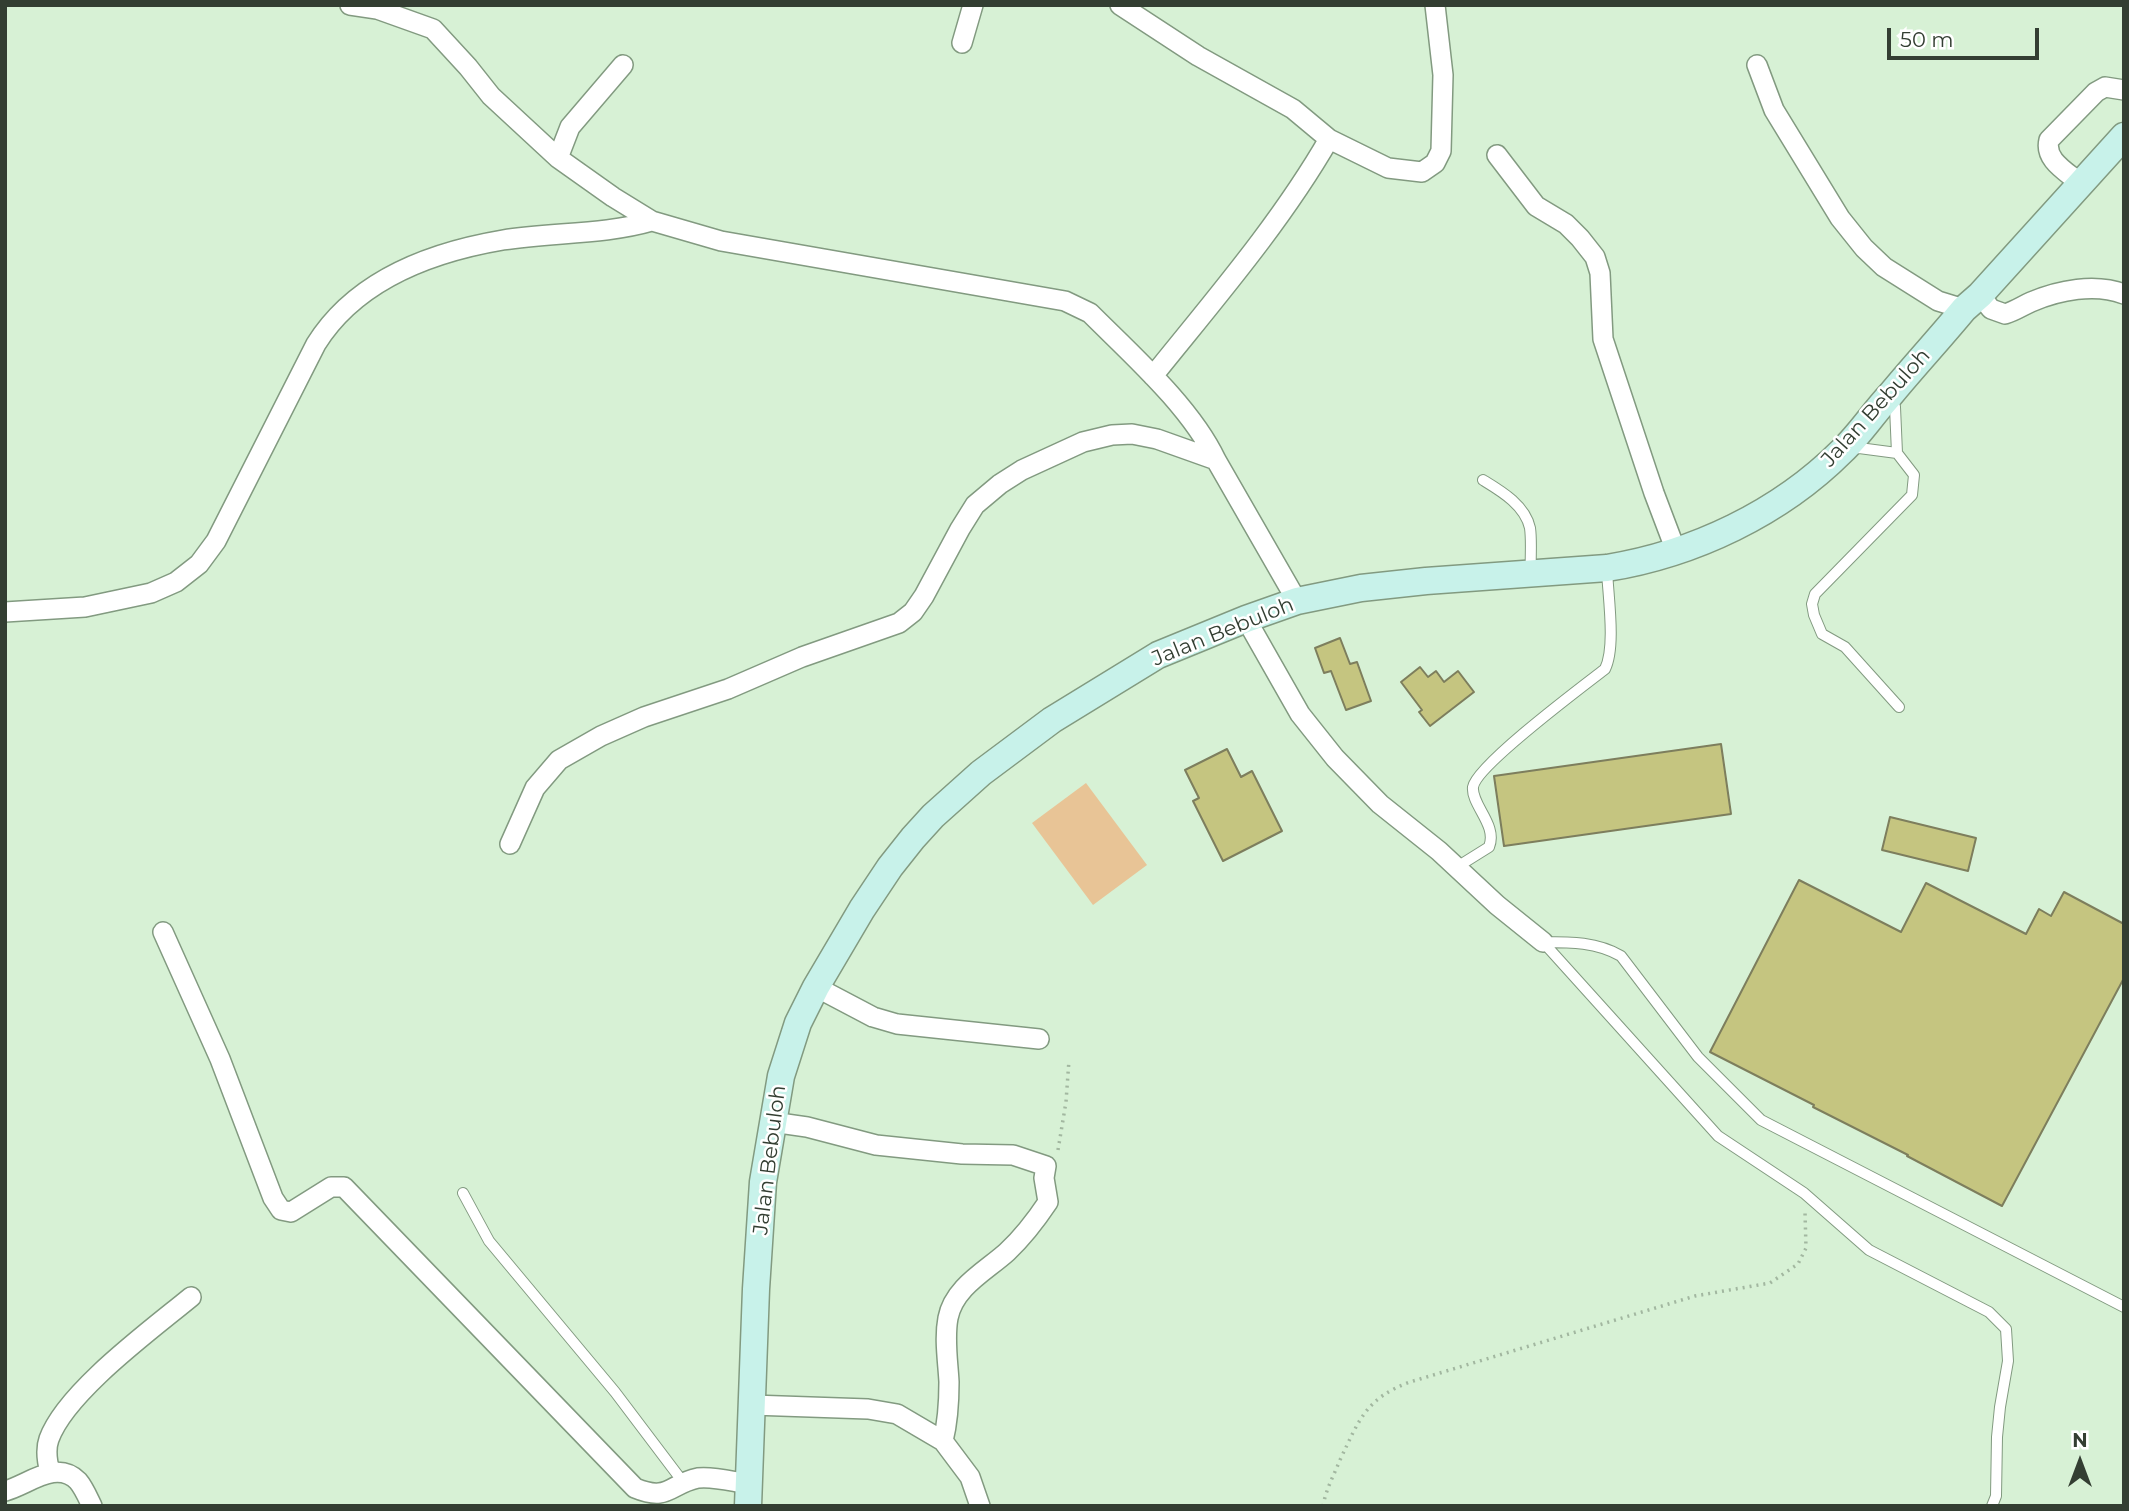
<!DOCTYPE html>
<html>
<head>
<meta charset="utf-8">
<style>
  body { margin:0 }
  #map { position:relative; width:2129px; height:1511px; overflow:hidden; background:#d7f1d5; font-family:Montserrat,sans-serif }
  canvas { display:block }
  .frame { position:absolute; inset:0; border:7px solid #333e32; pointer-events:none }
  .north { position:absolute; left:2045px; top:1427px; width:70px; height:70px; -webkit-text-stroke:5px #fff; paint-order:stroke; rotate:0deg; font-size:19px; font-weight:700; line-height:28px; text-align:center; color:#333e32 }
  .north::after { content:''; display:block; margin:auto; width:24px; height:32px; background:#333e32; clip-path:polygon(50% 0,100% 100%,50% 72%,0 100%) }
  .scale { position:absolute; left:1887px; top:28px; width:152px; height:32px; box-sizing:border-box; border:4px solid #333e32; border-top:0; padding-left:9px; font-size:21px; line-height:24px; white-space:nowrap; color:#333e32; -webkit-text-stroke:5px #fff; paint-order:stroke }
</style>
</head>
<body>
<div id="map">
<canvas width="2129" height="1511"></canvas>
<div class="frame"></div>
<div class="north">N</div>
<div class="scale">50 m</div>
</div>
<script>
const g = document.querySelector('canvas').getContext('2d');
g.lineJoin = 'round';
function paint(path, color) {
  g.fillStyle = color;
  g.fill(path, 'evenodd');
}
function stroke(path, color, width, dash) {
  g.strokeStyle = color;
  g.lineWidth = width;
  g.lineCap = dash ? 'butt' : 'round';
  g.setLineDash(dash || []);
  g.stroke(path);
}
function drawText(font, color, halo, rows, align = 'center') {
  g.font = font + ' Montserrat,sans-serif';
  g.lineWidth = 5;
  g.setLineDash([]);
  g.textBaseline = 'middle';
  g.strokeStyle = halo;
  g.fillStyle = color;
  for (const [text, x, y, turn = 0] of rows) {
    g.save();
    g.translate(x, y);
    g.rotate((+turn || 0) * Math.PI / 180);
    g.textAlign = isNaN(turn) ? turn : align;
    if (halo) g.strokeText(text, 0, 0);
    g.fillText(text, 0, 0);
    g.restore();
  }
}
const green = new Path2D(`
  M1086 783 1147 865 1093 905 1032 823Z`);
const building = new Path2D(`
  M1340 638 1350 664 1357 662 1371 701 1346 710 1331 671 1324 673 1315 648Z
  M1420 667 1428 677 1436 671 1444 682 1458 671 1474 692 1430 726 1419 712 1422 710 1401 682Z
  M1721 744 1731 814 1504 846 1494 776Z
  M1227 749 1241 777 1252 771 1282 831 1223 861 1193 801 1199 798 1185 770Z
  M1890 817 1976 838 1968 871 1882 850Z
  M1799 880 1901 932 1926 883 2026 934 2039 909 2051 916 2064 892 2124 924V978L2002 1206 1907 1156 1908 1155 1813 1107 1814 1105 1710 1052Z`);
const path = new Path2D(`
  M1058 1150 1066 1102 1069 1060
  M1323 1506C1326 1489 1334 1475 1340 1460 1359 1420 1366 1398 1410 1382L1695 1296 1770 1283 1798 1264 1806 1248 1805 1212`);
const lane = new Path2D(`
  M1892 397 1895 407 1897 453 1914 475 1912 495 1815 594 1812 604 1814 615 1822 634 1845 647 1899 707
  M1851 449 1859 448 1897 453
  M1483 480C1501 491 1525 505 1530 528 1532 542 1530 559 1531 573
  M1457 867 1489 847C1498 825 1471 805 1473 787 1476 766 1583 686 1605 669 1616 647 1608 596 1607 570
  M1543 942 1718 1136 1804 1193 1869 1250 1989 1312 2006 1329 2008 1361 2000 1407 1997 1437 1996 1496 1992 1506
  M1543 942C1571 942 1597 942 1621 956L1698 1057 1761 1120 2124 1307
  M463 1193 489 1241 615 1392 683 1482`);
const street = new Path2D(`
  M350 5 377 9 433 29 468 67 491 96 558 158 613 197 652 221 721 241 1065 301 1090 313C1132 355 1191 407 1216 460L1297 601
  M1120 5 1198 56 1293 109 1329 139C1280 224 1214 300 1153 376
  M962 43 973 5
  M1757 65 1774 110 1840 218 1864 248 1884 267 1938 301 1964 309
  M1329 139 1388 168 1422 172 1435 163 1441 151 1443 75 1435 5
  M1497 155 1536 206 1566 224 1580 238 1595 257 1600 273 1603 339 1654 493 1676 551
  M558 158 570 127 623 65
  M2081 184C2066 171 2044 160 2049 140L2096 92 2105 87 2124 90
  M1980 295 1991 309 2005 314C2015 311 2022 306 2031 302 2059 290 2095 283 2124 294
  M5 612 85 607 151 593 176 582 199 564 216 541 316 344C356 280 432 252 503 240 552 232 604 235 652 221
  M1246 619 1300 714 1335 758 1380 804 1439 851 1497 905 1543 942
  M510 844 535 788 559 760 601 736 644 717 728 689 802 657 899 623 913 612 924 596 960 529 975 505 1000 484 1022 470 1083 442 1112 435 1132 434 1157 439 1216 460
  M163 932 220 1059 273 1198 281 1210 291 1212 331 1187H344L635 1488C669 1502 669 1484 698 1478 714 1476 734 1482 749 1484
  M816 987 873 1017 897 1024 1039 1039
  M772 1122 807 1127 876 1145 962 1154 1013 1155 1046 1166 1044 1178 1048 1202C1036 1220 1023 1237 1007 1252 986 1271 954 1287 948 1318 944 1339 948 1362 949 1382 949 1402 948 1421 943 1441
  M752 1405 868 1409 897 1414 943 1441 970 1477 980 1506
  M50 1472C47 1461 45 1450 49 1439 66 1392 151 1330 191 1297
  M5 1491C28 1485 56 1459 78 1481 84 1488 88 1498 92 1506`);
const secondary = new Path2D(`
  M748 1506 756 1289 763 1182 781 1076 798 1023 816 987 862 909 890 867 913 838 933 816 981 773 1052 720 1158 655 1246 619 1297 601 1361 588 1426 581 1607 568C1694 554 1780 513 1842 451 1860 434 1874 412 1891 394 1915 365 1940 338 1964 309L1980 295 2124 136`);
const streetNames = [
  ["Jalan Bebuloh",1876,408,-48],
  ["Jalan Bebuloh",1223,632,-22],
  ["Jalan Bebuloh",770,1160,-83]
];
paint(green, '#e8c496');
paint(building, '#c5c580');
stroke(building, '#7d7e5d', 2);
stroke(lane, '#829a80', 12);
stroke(street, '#829a80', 22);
stroke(secondary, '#829a80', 29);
stroke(path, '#a2b7a0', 3.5, [2, 5]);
stroke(lane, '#fff', 10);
stroke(street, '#fff', 19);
stroke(secondary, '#c8f2ea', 26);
drawText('21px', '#333e32', '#fff', streetNames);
</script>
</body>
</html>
